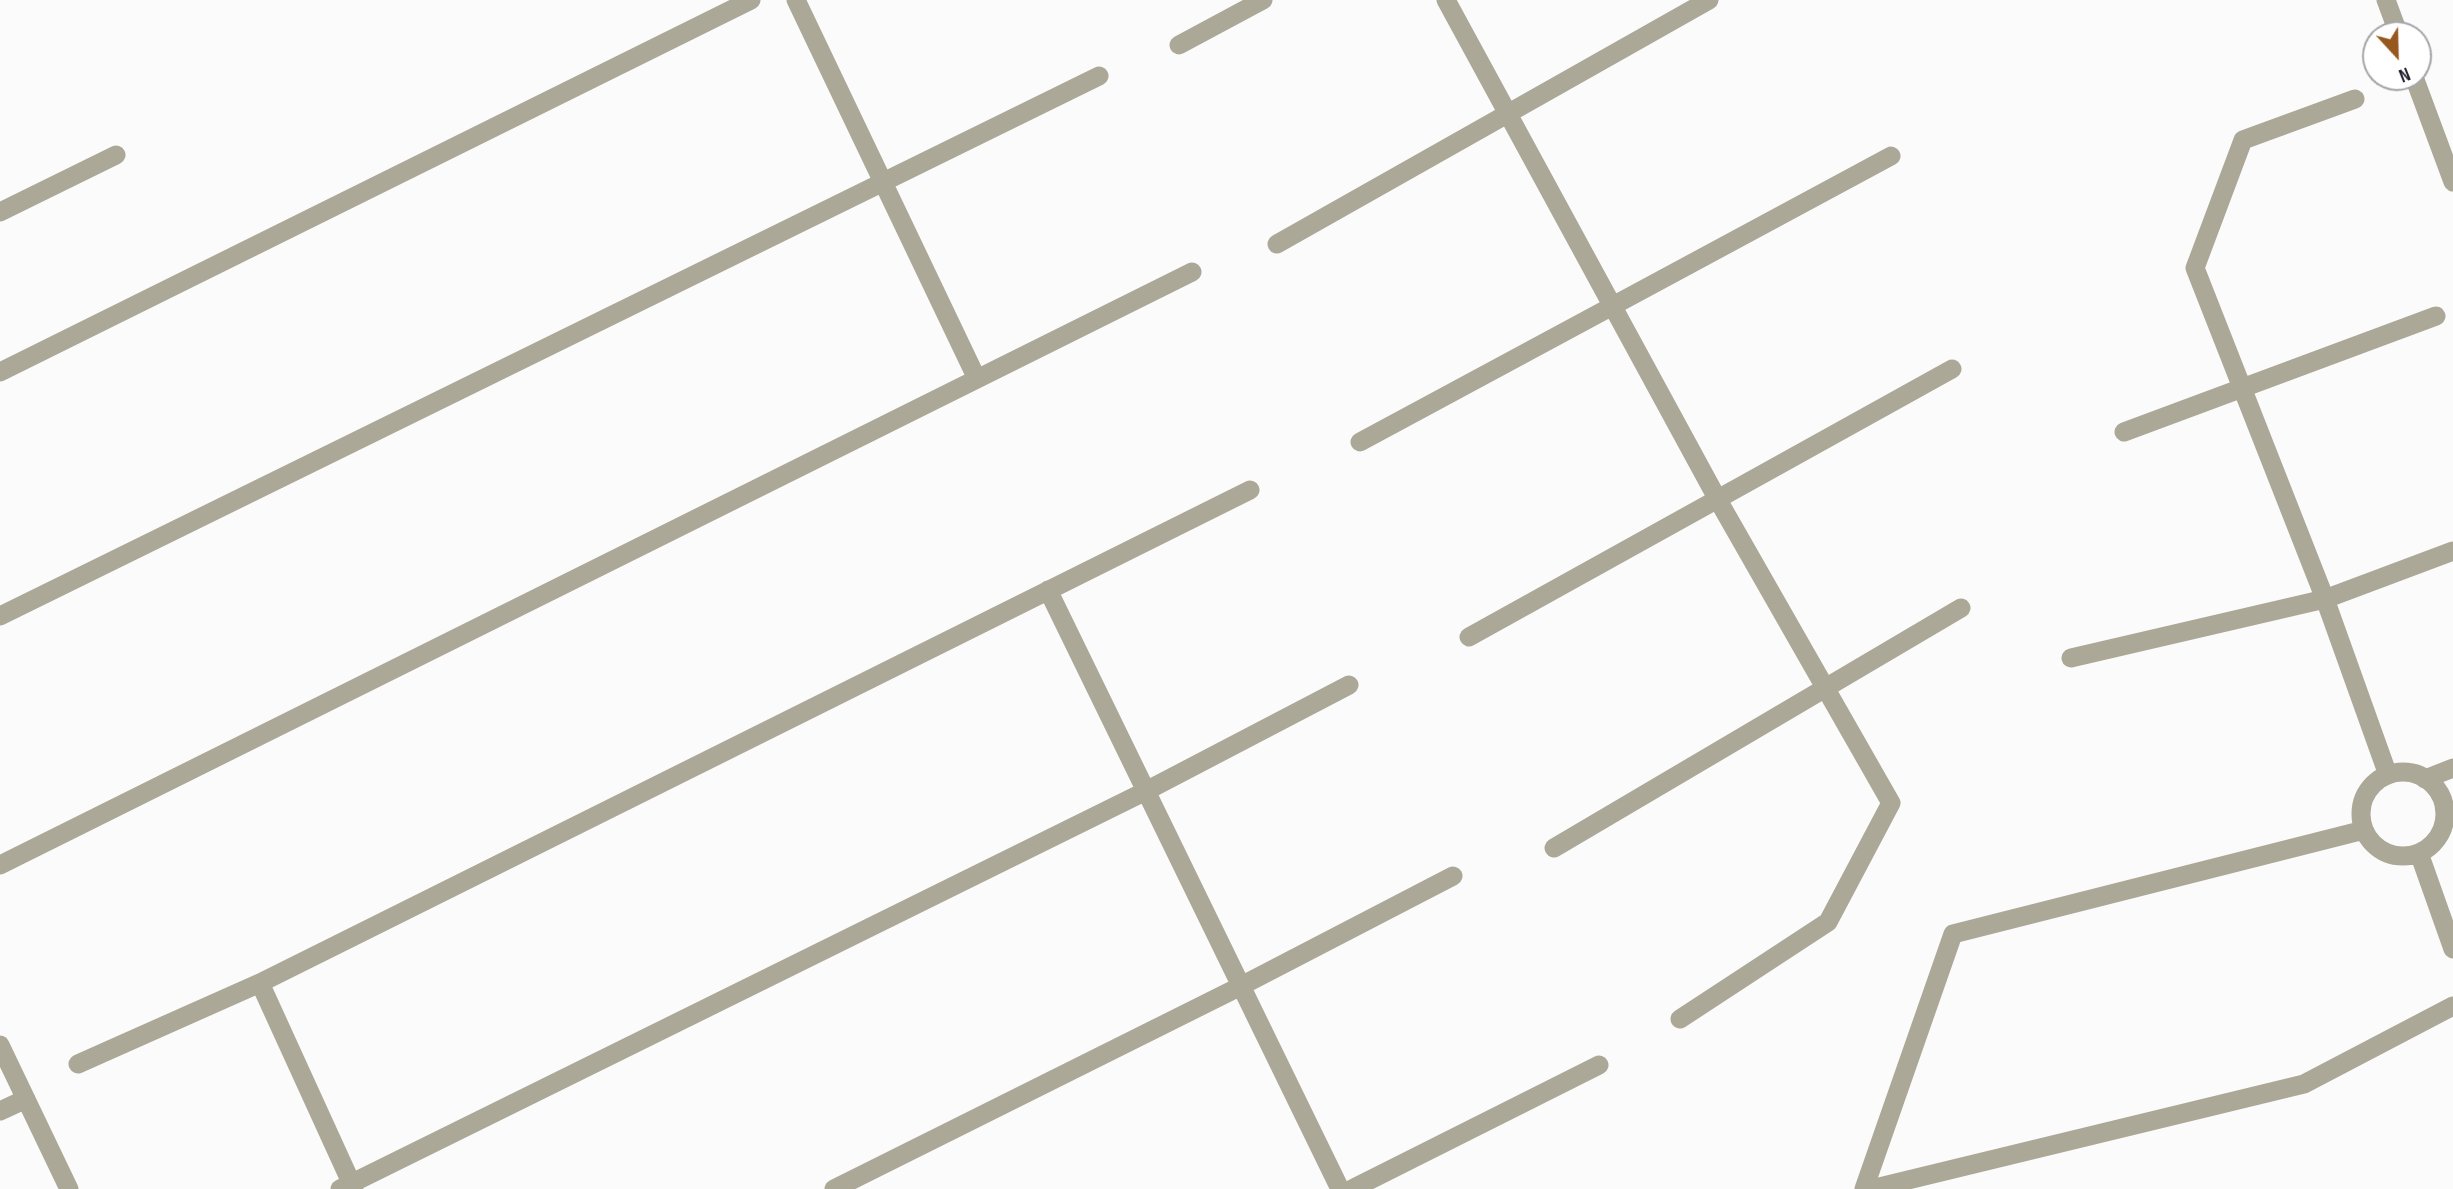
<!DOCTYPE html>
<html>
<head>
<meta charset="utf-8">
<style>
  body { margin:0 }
  #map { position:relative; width:2453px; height:1189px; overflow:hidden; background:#fbfbfb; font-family:"Sofia Sans Condensed",sans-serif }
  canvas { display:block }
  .north { position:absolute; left:2362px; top:21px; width:70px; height:70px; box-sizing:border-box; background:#fff; border:2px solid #a6a5aa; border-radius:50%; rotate:158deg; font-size:19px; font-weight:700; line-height:28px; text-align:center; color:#201e2b }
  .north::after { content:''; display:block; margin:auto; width:24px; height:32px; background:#975820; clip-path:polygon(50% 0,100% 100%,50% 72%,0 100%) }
</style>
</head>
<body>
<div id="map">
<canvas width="2453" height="1189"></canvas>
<div class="north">N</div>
</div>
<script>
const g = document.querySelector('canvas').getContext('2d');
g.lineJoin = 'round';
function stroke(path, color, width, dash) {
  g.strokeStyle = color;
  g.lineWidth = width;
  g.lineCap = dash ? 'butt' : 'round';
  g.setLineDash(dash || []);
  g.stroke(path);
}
const minor = new Path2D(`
  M796 0 977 379
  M1446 0 1718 500 1891 803 1828 922 1680 1019
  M2386 0 2399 35
  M1179 45 1263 0
  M2414 77 2453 182
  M2355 99 2243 140 2195 268 2325 599 2388 775
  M0 212 116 155
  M1277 244 1709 0
  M0 372 751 0
  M2124 432 2436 316
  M1360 442 1891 156
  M1048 590 1340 1189
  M0 616 1099 76
  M1469 637 1952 369
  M2071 658 2325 599 2453 551
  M2361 814a42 42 0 1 1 84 0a42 42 0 1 1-84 0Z
  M2425 779 2453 768
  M1554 848 1961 608
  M2419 853 2453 949
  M0 865 1192 272
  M260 983 354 1189
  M0 1045 69 1189
  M78 1064 260 983 1250 490
  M0 1111 26 1099
  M340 1189 1146 791 1349 685
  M834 1189 1241 986 1453 876
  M1352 1189 1599 1065
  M1864 1189 1953 934 2364 830
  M1871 1189 2304 1084 2453 1006`);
stroke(minor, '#aca898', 19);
</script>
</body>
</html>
